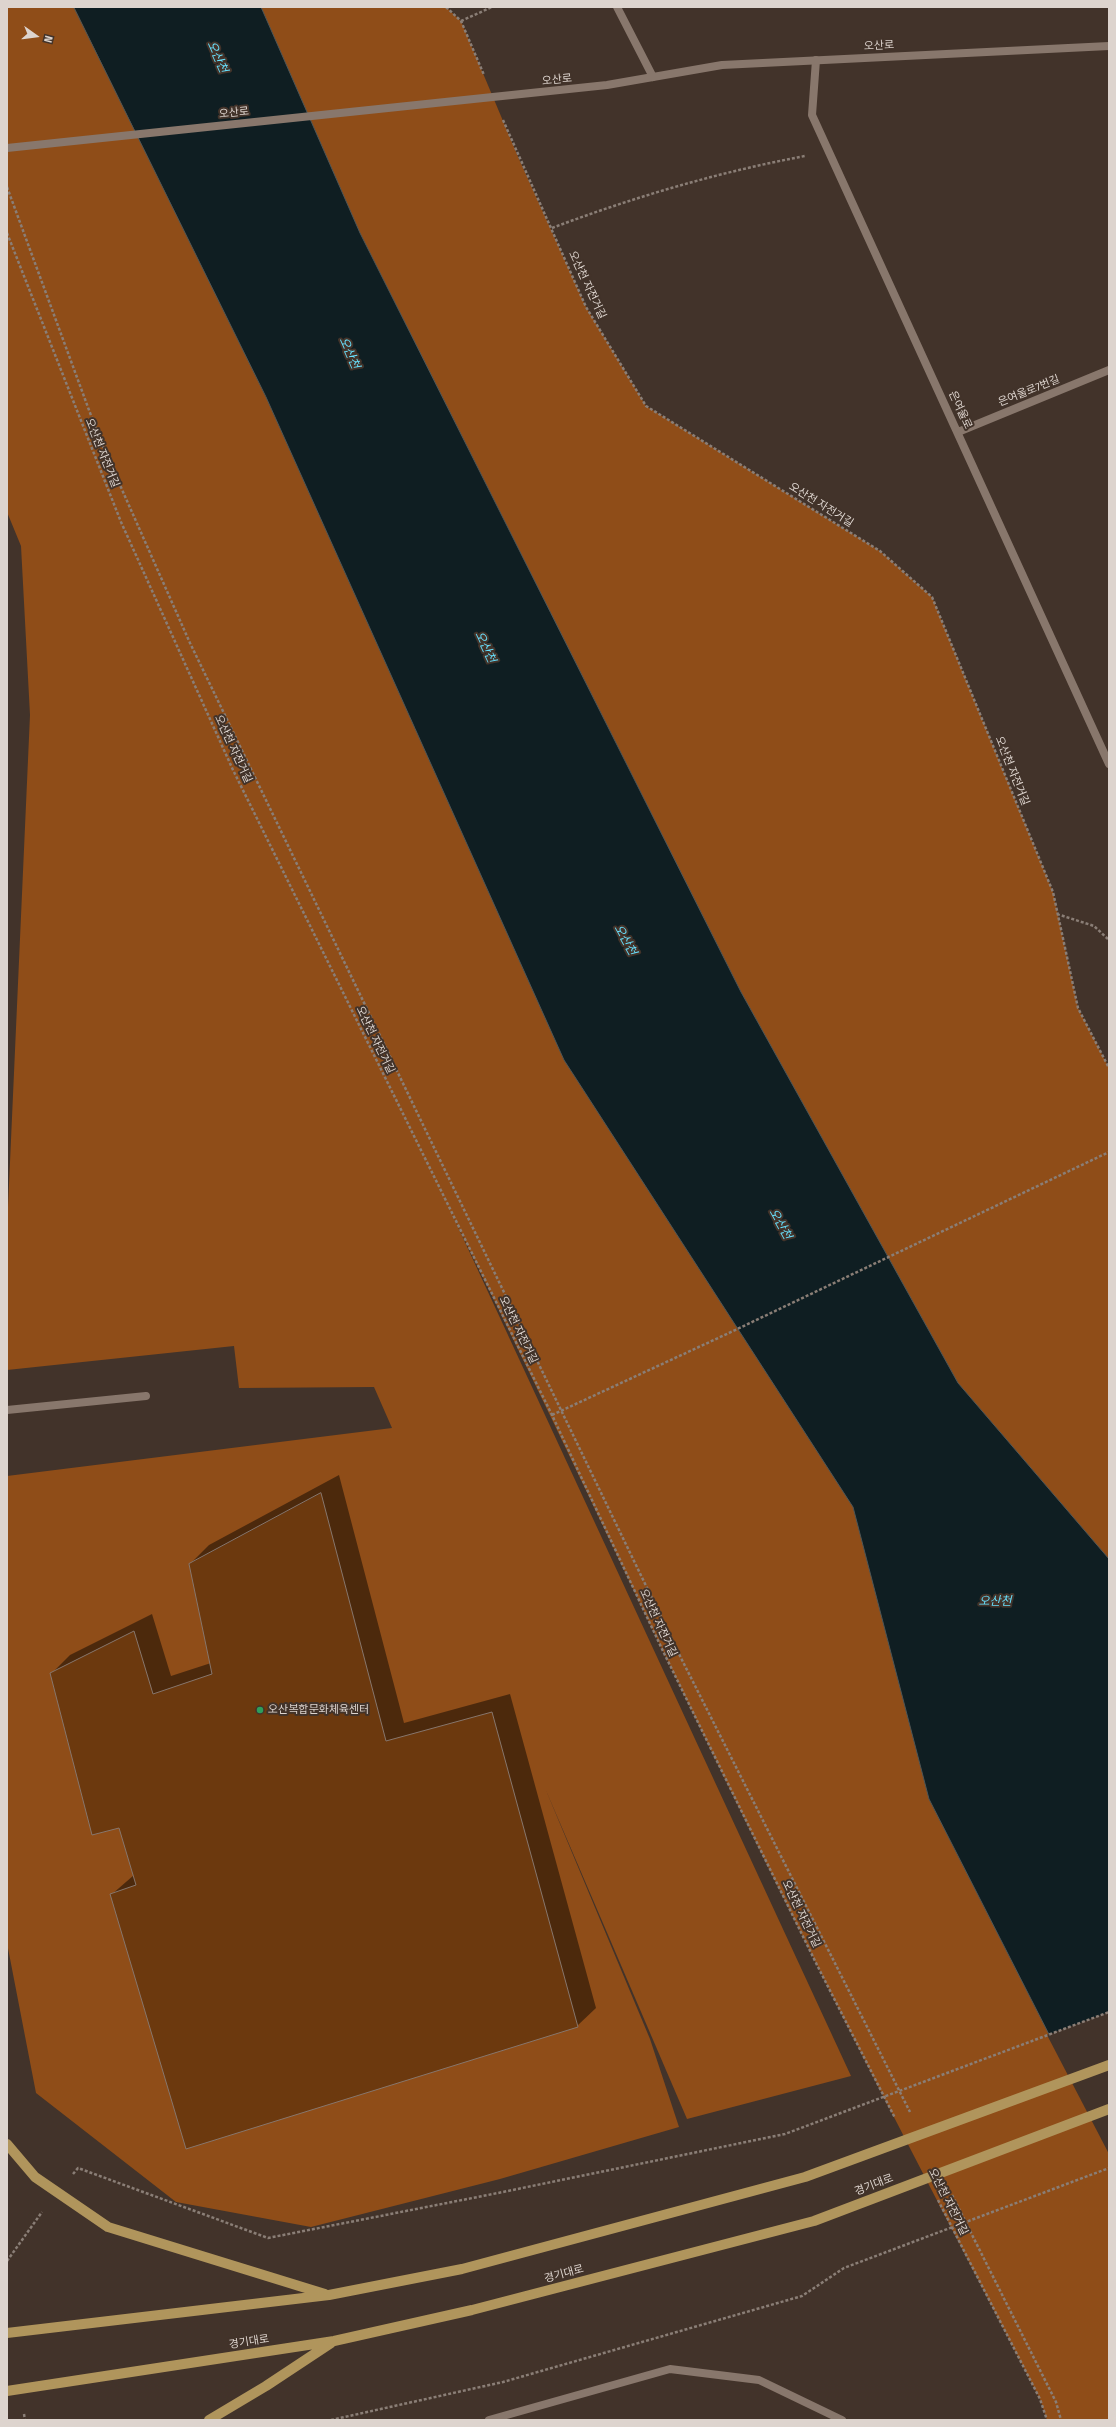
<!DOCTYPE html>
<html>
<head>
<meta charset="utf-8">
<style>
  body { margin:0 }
  #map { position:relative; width:1116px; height:2427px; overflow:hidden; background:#42332a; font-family:"Fira Sans Condensed",sans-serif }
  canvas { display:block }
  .frame { position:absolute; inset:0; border:8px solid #ddd4ce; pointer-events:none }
  .north { position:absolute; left:16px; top:16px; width:40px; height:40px; -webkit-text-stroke:3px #42332a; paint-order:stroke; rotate:104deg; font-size:11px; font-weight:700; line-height:16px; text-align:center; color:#ddd4ce }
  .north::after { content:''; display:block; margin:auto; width:14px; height:18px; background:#ddd4ce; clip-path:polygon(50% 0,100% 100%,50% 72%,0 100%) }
</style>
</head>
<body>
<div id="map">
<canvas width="1116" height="2427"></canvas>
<div class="frame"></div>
<div class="north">N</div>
</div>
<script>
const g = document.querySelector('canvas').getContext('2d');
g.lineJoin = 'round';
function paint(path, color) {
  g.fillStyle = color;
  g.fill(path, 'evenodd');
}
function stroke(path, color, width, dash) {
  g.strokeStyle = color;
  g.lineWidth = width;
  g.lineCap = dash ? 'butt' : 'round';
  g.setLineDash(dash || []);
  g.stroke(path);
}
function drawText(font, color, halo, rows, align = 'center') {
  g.font = font + ' "Fira Sans Condensed","Noto Sans KR",sans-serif';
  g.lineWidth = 4;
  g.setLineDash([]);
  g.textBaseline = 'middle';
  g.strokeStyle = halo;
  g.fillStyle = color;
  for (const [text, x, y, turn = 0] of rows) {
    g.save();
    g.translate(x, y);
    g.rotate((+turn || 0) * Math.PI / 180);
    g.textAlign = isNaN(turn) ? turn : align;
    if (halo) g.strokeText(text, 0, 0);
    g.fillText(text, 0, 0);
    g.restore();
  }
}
const green = new Path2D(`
  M7 7H446L461 21 519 159 586 307 646 406 880 551 932 597 1053 892 1078 1008 1109 1068V2420H1047L1040 2399C966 2255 890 2112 818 1967 692 1717 575 1463 451 1212L851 2076 687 2119 545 1788 650 2039 679 2127 500 2179 311 2227 176 2202 36 2093 7 1943V1476L392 1428 374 1387 239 1388 234 1346 7 1370V1229L30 715 21 546 7 512Z`);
const water = new Path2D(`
  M74 7H261L360 233 741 992 958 1383 1109 1559V2152L929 1799 853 1507 564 1060 266 397Z`);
const pier = new Path2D(`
  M1109 2012V2154L1047 2035Z`);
const shadow = new Path2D(`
  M339 1475 404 1723 510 1694 596 2008 577 2026 111 1895 134 1875 120 1827 51 1674 70 1655 152 1614 171 1676 211 1663 190 1564 209 1545Z`);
const building = new Path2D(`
  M321 1493 386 1741 492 1712 578 2027 186 2149 110 1894 136 1885 119 1828 92 1835 50 1673 134 1631 153 1694 212 1674 189 1564Z`);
const path = new Path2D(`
  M446 7 461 21 484 75
  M461 21 492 7
  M503 120 586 307 646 406 880 551 932 597 1053 892 1078 1008 1109 1068
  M7 187 100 440 190 643 679 1654 910 2112
  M552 228C634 197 719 172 805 156
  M7 233 121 522 233 770 552 1415 662 1649 818 1967 895 2118
  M1057 914 1094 926 1109 940
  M552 1415 729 1333 1109 1152
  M73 2174 78 2168 268 2238 498 2193 785 2134 1109 2012
  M952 2195 1056 2402 1061 2420
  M938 2200 1040 2399 1047 2420
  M7 2261 42 2212
  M24 2414 25 2420
  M331 2420 503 2382 802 2296 844 2268 1109 2168`);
const service = new Path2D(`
  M617 7 653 77
  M7 1410 146 1396
  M489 2420 670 2369 759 2380 842 2420`);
const minor = new Path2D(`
  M816 60 812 115 1109 764
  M958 432 1109 370`);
const tertiary = new Path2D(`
  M7 148 607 85 722 65 1109 46`);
const primary = new Path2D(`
  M7 2144 35 2177 108 2227 325 2294
  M7 2333 329 2295 462 2269 805 2177 1109 2065
  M7 2391 334 2341 472 2310 814 2221 1109 2109
  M209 2420 266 2386 331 2343`);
const markers = [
  [260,1710,4,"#2e9e5b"]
];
const streetNames = [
  ["오산로",879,46,-3],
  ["오산로",557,80,-6],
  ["오산로",234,113,-6],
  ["오산천 자전거길",587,285,65],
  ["은여울로7번길",1029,391,-22],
  ["은여울로",960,410,65],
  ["오산천 자전거길",102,453,68],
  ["오산천 자전거길",821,505,32],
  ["오산천 자전거길",233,749,65],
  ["오산천 자전거길",1012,771,68],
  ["오산천 자전거길",375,1040,64],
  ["오산천 자전거길",518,1330,64],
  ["오산천 자전거길",658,1623,65],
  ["오산천 자전거길",801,1914,64],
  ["경기대로",874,2185,-21],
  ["오산천 자전거길",948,2202,63],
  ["경기대로",564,2274,-15],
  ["경기대로",249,2342,-9]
];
const poiNames = [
  ["오산복합문화체육센터",268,1710]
];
const waterNames = [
  ["오산천",217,57,66],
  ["오산천",349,353,66],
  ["오산천",485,647,65],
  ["오산천",625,940,61],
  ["오산천",780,1224,61],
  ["오산천",995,1602]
];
paint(green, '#8f4d18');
paint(water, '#0f1e22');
stroke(water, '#4d5556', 1);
paint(pier, '#42332a');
paint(shadow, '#0007');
paint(building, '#6c390e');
stroke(building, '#87766c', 1);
stroke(path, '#8a7e76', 2.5, [3, 2]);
stroke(service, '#88776c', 8);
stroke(minor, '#88776c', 8);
stroke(tertiary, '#88776c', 8);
stroke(primary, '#b0955c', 10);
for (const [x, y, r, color] of markers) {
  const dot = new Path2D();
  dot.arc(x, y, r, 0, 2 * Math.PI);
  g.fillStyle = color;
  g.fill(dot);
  stroke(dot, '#42332a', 1.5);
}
drawText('11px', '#ddd4ce', '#42332a', streetNames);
drawText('11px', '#ddd4ce', '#42332a', poiNames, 'left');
drawText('italic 12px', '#67dffc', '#42332a', waterNames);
</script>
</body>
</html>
